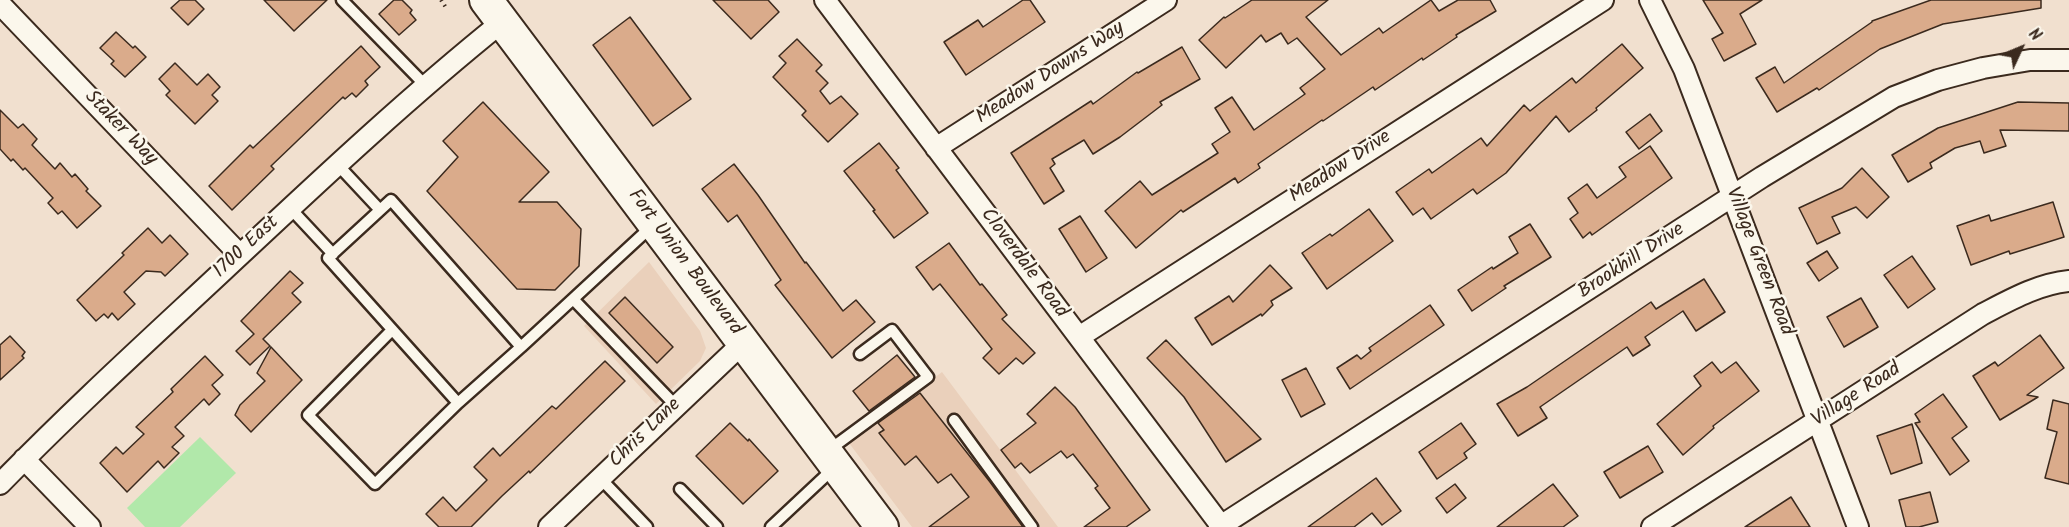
<!DOCTYPE html>
<html>
<head>
<meta charset="utf-8">
<style>
  body { margin:0 }
  #map { position:relative; width:2069px; height:527px; overflow:hidden; background:#f1e0cf; font-family:Kalam,sans-serif }
  canvas { display:block }
  .north { position:absolute; left:1991px; top:18px; width:60px; height:60px; -webkit-text-stroke:4px #fbf7ec; paint-order:stroke; rotate:46deg; font-size:16px; font-weight:700; line-height:24px; text-align:center; color:#3b2a1e }
  .north::after { content:''; display:block; margin:auto; width:21px; height:27px; background:#3b2a1e; clip-path:polygon(50% 0,100% 100%,50% 72%,0 100%) }
</style>
</head>
<body>
<div id="map">
<canvas width="2069" height="527"></canvas>
<div class="north">N</div>
</div>
<script>
const g = document.querySelector('canvas').getContext('2d');
g.lineJoin = 'round';
function paint(path, color) {
  g.fillStyle = color;
  g.fill(path, 'evenodd');
}
function stroke(path, color, width, dash) {
  g.strokeStyle = color;
  g.lineWidth = width;
  g.lineCap = dash ? 'butt' : 'round';
  g.setLineDash(dash || []);
  g.stroke(path);
}
function drawText(font, color, halo, rows, align = 'center') {
  g.font = font + ' Kalam,sans-serif';
  g.lineWidth = 5;
  g.setLineDash([]);
  g.textBaseline = 'middle';
  g.strokeStyle = halo;
  g.fillStyle = color;
  for (const [text, x, y, turn = 0] of rows) {
    g.save();
    g.translate(x, y);
    g.rotate((+turn || 0) * Math.PI / 180);
    g.textAlign = isNaN(turn) ? turn : align;
    if (halo) g.strokeText(text, 0, 0);
    g.fillText(text, 0, 0);
    g.restore();
  }
}
const built = new Path2D(`
  M649 262 700 331 706 348 700 361 656 404 584 326Z
  M942 372 1058 527H912L849 443Z`);
const green = new Path2D(`
  M200 437 236 473 180 527H145L127 508Z`);
const building = new Path2D(`
  M180 0H195L204 9 188 25 171 8Z
  M264 0H327L294 31Z
  M394 0H402L412 10 410 13 416 20 399 35 379 14Z
  M713 0H768L779 12 751 39Z
  M1023 0H1030L1045 22 966 75 944 42 978 20 983 27Z
  M1252 0H1328L1306 17 1341 55 1379 28 1383 33 1431 0 1439 11 1458 0H1490L1496 11 1456 35 1457 37 1423 60 1422 58 1375 90 1373 87 1323 121 1322 120 1258 164 1260 168 1238 183 1235 178 1183 212 1181 210 1136 248 1105 211 1140 181 1152 195 1218 153 1212 144 1230 132 1215 108 1232 97 1254 130 1305 94 1300 88 1325 69 1297 38 1288 44 1281 33 1266 42 1261 35 1226 68 1199 40 1224 17 1225 18Z
  M1703 0H1762L1740 14 1756 44 1724 61 1712 39 1723 33Z
  M1931 0H2041V8L1943 24 1880 49 1819 90 1817 88 1777 112 1756 78 1775 67 1784 83 1872 22V21Z
  M630 17 691 99 653 126 593 45Z
  M116 32 133 48 135 46 146 57 125 77 111 64 114 61 100 48Z
  M797 39 822 65 816 71 828 83 820 91 830 104 841 96 858 114 828 142 802 115 806 111 773 77 786 63 779 56Z
  M1622 44 1643 68 1596 108 1597 110 1569 132 1556 116 1506 173 1477 194 1473 189 1431 219 1423 208 1413 215 1396 192 1429 169 1432 173 1481 138 1487 146 1524 105 1530 111 1572 78 1576 83Z
  M361 46 380 67 365 81 368 85 356 97 352 93 345 99 343 97 271 166 274 169 232 210 209 186 250 145 253 148Z
  M1182 47 1200 79 1160 102 1162 105 1120 137 1093 154 1084 140 1052 159 1055 164 1050 168 1064 191 1044 204 1011 153 1091 101 1093 104 1137 72 1138 73Z
  M175 63 197 85 208 74 220 87 212 95 218 101 195 124 166 95 170 91 159 79Z
  M483 102 549 172 519 202H557L581 229 579 266 555 290 517 289 427 191 458 157 443 141Z
  M2018 102 2069 103V131L2000 130 2006 146 1984 153 1980 141 1955 148 1930 163 1932 168 1908 182 1892 155 1938 128Z
  M0 110 18 128 23 124 37 139 32 145 55 169 60 163 72 177 75 174 88 189 86 191 101 206 77 228 62 211 58 214 48 203 53 198 25 168 23 170 13 159 11 161 0 149Z
  M1650 114 1662 131 1639 149 1626 132Z
  M879 143 899 168 896 170 928 213 894 238 873 211 875 210 844 171Z
  M1650 146 1672 178 1592 235 1590 232 1583 238 1570 219 1578 213 1568 198 1587 184 1597 198 1626 177 1619 167Z
  M734 164 758 195 805 263 806 262 843 311 856 300 875 322 832 358 775 285 781 280 737 215 728 222 702 189Z
  M1862 168 1889 197 1867 218 1856 207 1832 217 1840 233 1817 244 1799 208 1842 188Z
  M2053 202 2064 237 2010 254 2009 251 1971 265 1957 226 1989 215 1991 221Z
  M1369 209 1393 241 1327 289 1302 253 1330 234 1332 236Z
  M1080 216 1107 258 1086 272 1059 229Z
  M1530 224 1551 257 1504 286 1506 288 1472 311 1458 290 1492 267 1493 269 1518 253 1509 237Z
  M148 228 162 243 170 235 188 254 165 276 161 272 146 271 124 292 135 304 118 320 112 313 108 318 104 314 96 321 77 300 124 255 122 253Z
  M949 243 980 285 982 284 1007 315 1002 319 1035 353 1023 364 1016 358 999 374 983 358 992 349 940 284 933 290 916 267Z
  M1827 251 1838 268 1819 281 1807 263Z
  M1912 256 1935 289 1908 308 1884 275Z
  M1270 265 1292 288 1271 301 1273 305 1262 316 1261 314 1212 345 1195 318 1229 296 1233 302Z
  M290 271 303 283 292 293 301 302 263 339 270 346 250 365 236 351 254 334 241 321Z
  M1704 279 1725 312 1696 331 1683 311 1645 337 1650 345 1633 356 1627 347 1540 407 1547 418 1518 436 1497 404 1527 387 1651 302 1656 309Z
  M625 297 673 347 657 363 609 313Z
  M1861 298 1878 327 1844 347 1827 317Z
  M1430 305 1444 325 1350 389 1337 368 1357 355 1361 359 1371 351 1369 348Z
  M2040 335 2064 368 2027 395 2038 397 2000 420 1973 376 1995 362 1998 366Z
  M10 336 25 352 22 356 24 358 0 380V345Z
  M1166 340 1186 361 1261 439 1226 462 1184 397 1147 358Z
  M271 347 302 380 251 432 235 415 240 405 265 381 257 373Z
  M897 355 915 377 869 411 853 391Z
  M205 356 223 375 212 385 220 394 209 405 204 399 175 427 184 436 172 447 179 453 164 468 158 461 127 492 100 463 116 447 123 454 144 434 136 427 173 392 171 389Z
  M605 361 625 381 530 473 529 471 502 496 471 527H439L426 514 443 497 456 511 487 480 474 467 493 448 500 456 552 406 556 409Z
  M1712 362 1721 373 1736 362 1759 391 1713 426 1714 428 1683 455 1657 424 1701 386 1694 376Z
  M1306 368 1325 404 1301 417 1282 380Z
  M1055 387 1075 407 1150 510 1126 527H1084L1110 508 1095 488 1098 486 1073 454 1067 458 1061 451 1030 473 1021 463 1015 468 1001 450 1036 423 1027 414Z
  M920 393 990 482 1023 527H929L969 497 951 474 938 483 916 456 905 465 879 433 884 430 878 423Z
  M1943 394 1967 427 1952 438 1969 461 1950 475 1915 423 1920 422 1915 414Z
  M2053 400 2069 404V484L2045 478 2057 432 2047 429Z
  M730 423 748 441 749 439 778 471 743 504 696 456Z
  M1461 423 1476 444 1464 453 1467 458 1437 479 1419 452Z
  M1912 424 1922 463 1891 474 1877 436Z
  M1648 446 1663 472 1620 498 1604 472Z
  M1376 478 1401 511 1382 525 1372 513 1354 527H1308Z
  M1455 484 1466 498 1447 513 1436 498Z
  M1553 484 1578 516 1563 527H1497Z
  M1930 492 1938 522 1919 527H1906L1899 500Z
  M1791 497 1810 527H1745Z`);
const path = new Path2D(`
  M441 0 447 9`);
const service = new Path2D(`
  M342 0 425 85
  M337 164 380 210
  M290 208 333 254
  M573 299 676 406
  M392 330 308 415 375 484 458 403
  M521 347 458 403 328 258 391 200 521 347 652 226
  M954 420 1032 527
  M829 450 928 377 892 330 860 354
  M600 478 647 527
  M680 489 717 527
  M771 527 834 468`);
const minor = new Path2D(`
  M825 0 1222 527
  M1650 0 1684 69 1858 527
  M0 4 240 255
  M936 148 1166 0
  M1079 337 1603 0
  M24 459 90 527
  M0 484C72 410 149 340 224 270 315 185 405 100 502 22
  M549 527 744 342
  M1219 527 1762 177 1894 97 1938 80 1983 68 2030 60H2069
  M1652 527 1983 314C2010 300 2038 284 2069 281`);
const primary = new Path2D(`
  M486 0 882 527`);
const streetNames = [
  ["Meadow Downs Way",1051,74,-33],
  ["Staker Way",120,129,46],
  ["Meadow Drive",1341,168,-33],
  ["1700 East",247,248,-43],
  ["Brookhill Drive",1632,262,-33],
  ["Village Green Road",1758,262,69],
  ["Fort Union Boulevard",684,263,53],
  ["Cloverdale Road",1023,264,53],
  ["Village Road",1857,396,-33],
  ["Chris Lane",646,434,-44]
];
paint(built, '#ead0bb');
paint(green, '#b1e8aa');
paint(building, '#daab8b');
stroke(building, '#3b2a1e', 1.5);
stroke(service, '#3b2a1e', 15);
stroke(minor, '#3b2a1e', 24);
stroke(primary, '#3b2a1e', 36);
stroke(path, '#3b2a1e', 4, [1.5, 4.5]);
stroke(service, '#fbf7ec', 10);
stroke(minor, '#fbf7ec', 20);
stroke(primary, '#fbf7ec', 32);
drawText('20px', '#3b2a1e', '#fbf7ec', streetNames);
</script>
</body>
</html>
